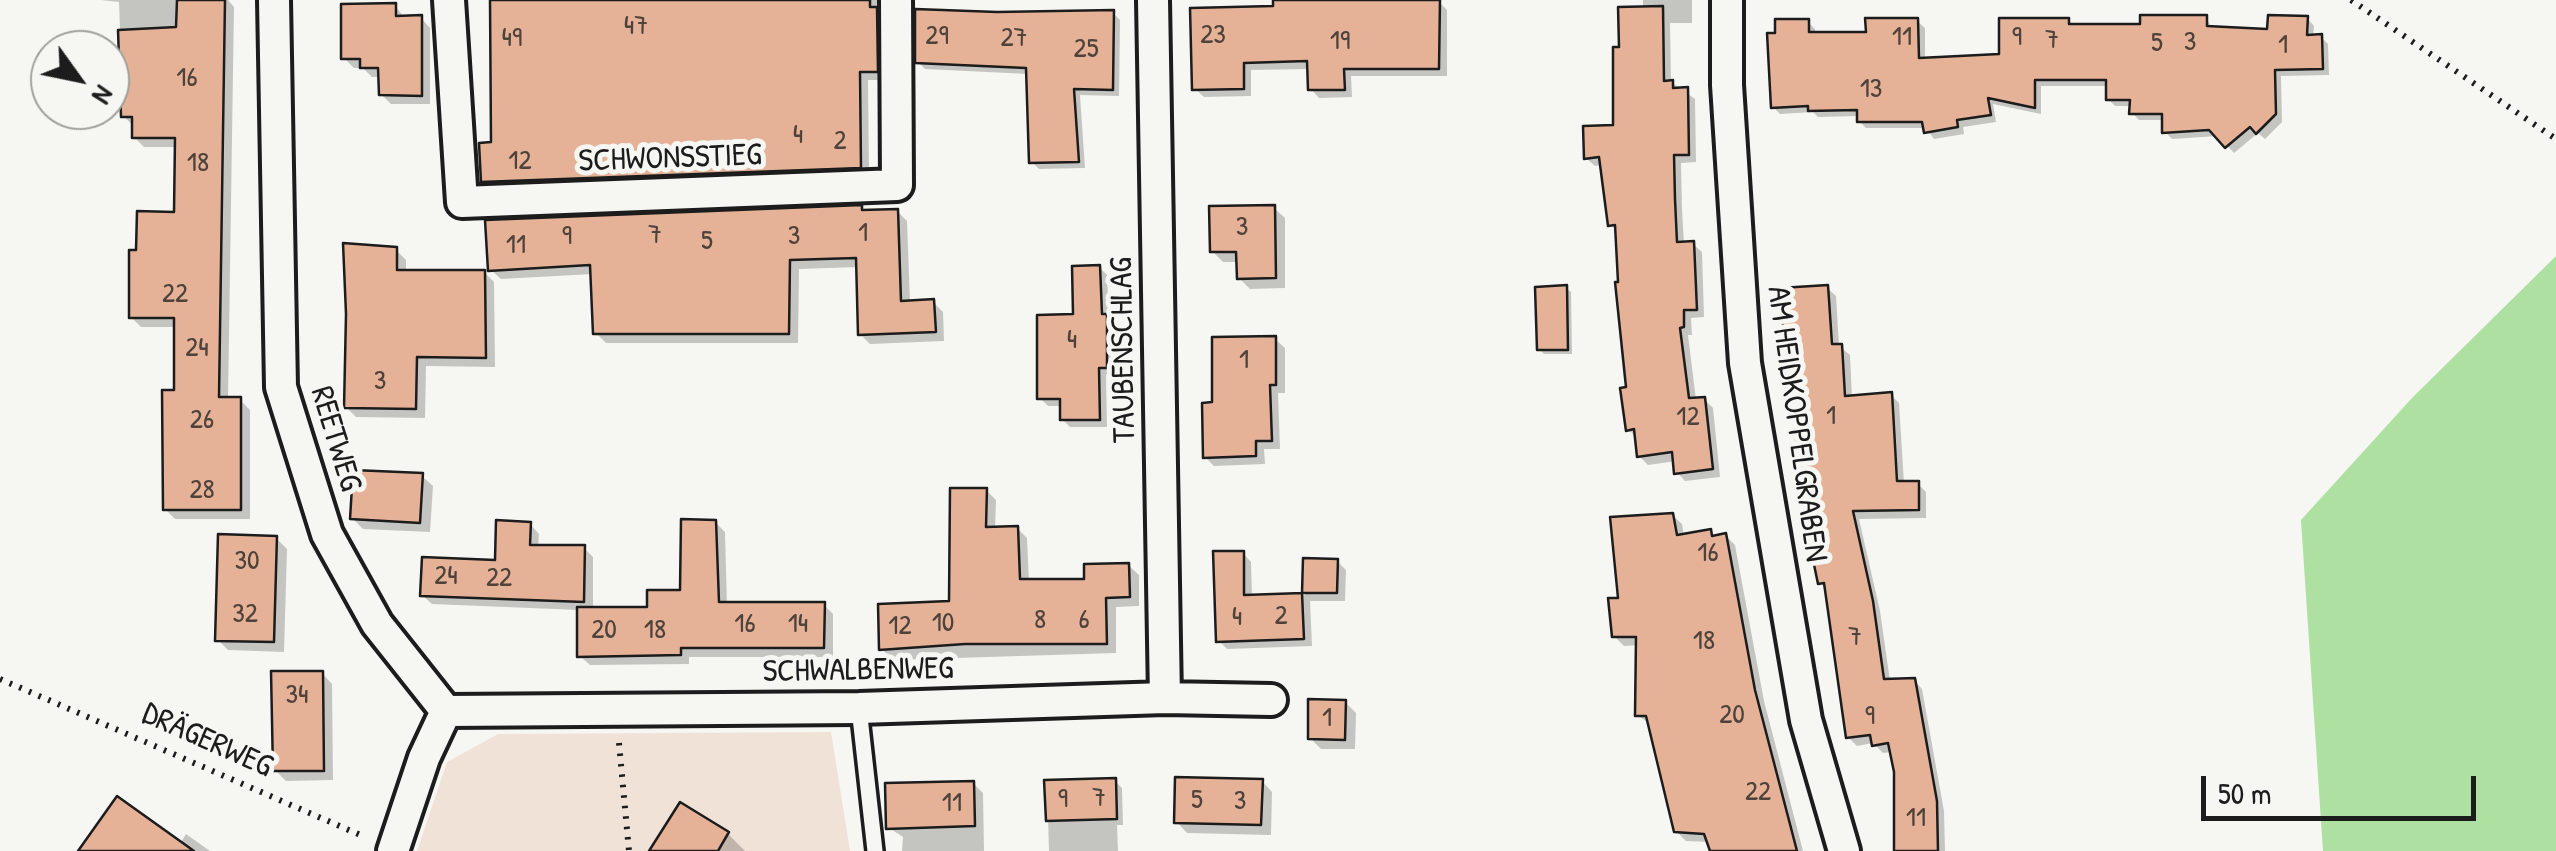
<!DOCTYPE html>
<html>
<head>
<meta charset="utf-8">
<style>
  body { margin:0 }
  #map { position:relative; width:2556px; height:851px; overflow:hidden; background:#f6f6f2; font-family:"Patrick Hand",sans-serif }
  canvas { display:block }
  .north { position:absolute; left:30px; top:30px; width:100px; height:100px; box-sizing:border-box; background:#f6f6f2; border:2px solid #9f9f9c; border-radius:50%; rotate:123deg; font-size:28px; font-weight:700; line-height:40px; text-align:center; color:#1c1c1c }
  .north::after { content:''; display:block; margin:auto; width:35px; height:45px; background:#1c1c1c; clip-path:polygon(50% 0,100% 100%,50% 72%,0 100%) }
  .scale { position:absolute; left:2201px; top:776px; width:275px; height:45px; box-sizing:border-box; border:5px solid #1c1c1c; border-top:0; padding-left:12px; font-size:30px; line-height:35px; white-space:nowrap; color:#1c1c1c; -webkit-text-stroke:8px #f6f6f2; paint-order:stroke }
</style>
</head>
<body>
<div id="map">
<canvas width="2556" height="851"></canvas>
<div class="north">N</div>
<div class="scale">50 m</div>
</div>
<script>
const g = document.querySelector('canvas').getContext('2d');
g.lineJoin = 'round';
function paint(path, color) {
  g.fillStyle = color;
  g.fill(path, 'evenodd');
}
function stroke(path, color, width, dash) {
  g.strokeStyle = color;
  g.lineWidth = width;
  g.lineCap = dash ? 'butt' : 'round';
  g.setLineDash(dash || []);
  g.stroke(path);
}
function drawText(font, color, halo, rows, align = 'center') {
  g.font = font + ' "Patrick Hand",sans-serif';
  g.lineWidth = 10;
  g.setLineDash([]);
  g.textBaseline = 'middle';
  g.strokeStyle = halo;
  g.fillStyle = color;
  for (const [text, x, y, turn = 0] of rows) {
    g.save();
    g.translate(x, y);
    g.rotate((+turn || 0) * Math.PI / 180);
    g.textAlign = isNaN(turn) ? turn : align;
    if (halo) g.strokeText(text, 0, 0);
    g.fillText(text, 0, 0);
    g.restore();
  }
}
const built = new Path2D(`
  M831 732 850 851H417L447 762 498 734Z`);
const green = new Path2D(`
  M2556 256V851H2323L2301 520 2412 398Z`);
const shadow = new Path2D(`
  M101 0H228L234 7 228 400H240L250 410V519H175L165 509 177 392V327H141L131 317 176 214 177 147H144L134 137 135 127 123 116 119 2Z
  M493 0H878V11L885 18V80H868L869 175 492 190 483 181 493 145Z
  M1275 0 1439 2 1447 10V76H1351L1352 97 1319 98 1311 89 1310 69 1251 70V96L1204 97 1195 89 1275 8Z
  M1643 0H1692V23H1670L1671 82 1695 99 1696 162 1681 163 1682 209 1684 244H1693L1702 252 1704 317 1691 318 1692 335H1688L1696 400 1704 399 1713 408 1720 477 1685 481 1677 472 1676 461 1648 465 1639 456 1637 438 1629 430 1618 232 1610 224 1603 165 1595 166 1586 158 1616 127 1621 49 1643 9Z
  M395 6 405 18H421L430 28V104H391L381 94V77H372L363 68H354L344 58Z
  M1113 13 1120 20 1119 96 1080 95 1085 168 1039 169 1032 162 1028 74 925 69 918 62 997 15Z
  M2206 18 2213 29 2270 31 2307 18 2314 26 2313 37H2321L2328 44 2329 75 2281 76 2282 122 2265 139 2258 133 2234 153 2218 136 2172 139 2164 131V120H2139L2132 113V106H2115L2108 99V86H2041V114L1993 104 1996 122 1963 127 1964 134 1934 139 1926 128H1866L1859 121V116L1818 117 1813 112 1780 114 1773 107 1808 22 1815 29V34L1868 35 1917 21 1925 28V61L2002 57 2068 20 2074 27 2143 26Z
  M861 208 866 212 897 211 907 221 910 303 933 302 943 312 944 341 870 344 860 334 859 267 799 269 798 343H606L596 333 593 274 501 279 491 270Z
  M1274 208 1285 218V288L1250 289 1239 278V262H1223L1212 251Z
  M396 250 406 260V272H484L494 282 495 367 426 366 425 418 356 417 346 407Z
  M1099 267 1107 275 1109 319 1115 325V375H1106L1107 427H1070L1062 419V406H1048L1040 398Z
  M1566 288 1571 292 1572 354H1544L1539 349Z
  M1827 288 1836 296 1839 346 1850 355 1852 398 1891 395 1899 403 1904 484H1918L1926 492V518L1859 519 1880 611 1890 681 1914 680 1922 689 1944 811 1945 851H1897V772L1892 752 1883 753 1873 743 1857 746 1848 737 1828 590 1820 583 1821 545 1815 477H1810L1802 469 1793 345 1786 338Z
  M1275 339 1285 348V393H1278L1280 449H1264L1265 464 1214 466 1205 457 1215 405Z
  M422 476 433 486 430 532 363 529 352 518Z
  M986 490 996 500 995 529 1017 528 1027 538 1029 582H1087L1128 565 1139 575V606L1116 607V653L892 660 882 649 952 603Z
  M1672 515 1682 524 1684 536 1710 532 1716 538 1726 536 1735 545 1764 701 1803 851H1713L1710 842 1686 841 1676 831 1650 724 1637 715 1638 645 1624 646 1614 636 1620 601Z
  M715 522 725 532 727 605H824L833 614V657H689V664L590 665 580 656 579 610 432 604 422 595 497 562 530 524 539 534 538 548H584L593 557V610L650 609 683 592Z
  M276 538 287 549 284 652 228 650 218 640Z
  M1243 553 1251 562 1252 597 1305 595V560L1337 561 1346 570 1345 601H1310L1312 646 1227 649 1219 641Z
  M322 673 332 684 333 780 286 781 275 770Z
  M1345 702 1356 713 1355 749H1321L1310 738Z
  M1115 781 1122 788 1123 825H1117L1118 851H1049L1047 783Z
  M1262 781 1272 792 1271 835 1187 833 1177 822Z
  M973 783 983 793 984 851H902L903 837 889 828Z
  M681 805 728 834 745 851H652Z
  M186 834 210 851H81L180 844Z`);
const building = new Path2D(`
  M177 0H225L219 397H241V510H163L162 390H174V318H129V250H136L137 211 174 212 175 138H132V117H121L118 30 176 27Z
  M490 0H870V7H877L878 72H860L861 168 481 182 479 143 491 142Z
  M1273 0H1440L1439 69H1344L1345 90H1308L1307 61 1244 63V89L1192 90 1190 8 1273 6Z
  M396 3V16L422 15V96L379 95 378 68H360V59H341V4Z
  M1663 6 1664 81 1673 80V88L1688 87 1689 155H1674L1675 199 1677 242 1694 241 1697 310H1684V327L1680 328 1689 398 1705 397 1713 469 1674 474 1672 452 1637 457 1634 429 1626 431 1620 388 1626 387 1615 282H1618L1615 225 1608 226 1599 157 1584 159 1583 126 1613 125V47H1619L1618 7Z
  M915 9 997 12 1114 10 1113 90 1074 89 1079 162 1029 163 1026 68 915 63Z
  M2140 15H2207V26L2267 29 2268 15 2308 16 2307 35 2322 34 2323 69 2275 70 2276 114 2256 134 2250 127 2225 148 2209 130 2162 133V114H2129L2130 100H2106V80H2035V108L1988 98 1991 115 1957 120 1958 127 1924 133 1922 122H1857V110L1808 111V106L1771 108 1767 33H1775V19H1809V32H1866L1865 18H1918L1919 58 1999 54V18H2069V24H2140Z
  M862 205V210L898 209 901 301 934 299 936 332 858 335 856 258 790 260 789 334H593L590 265 488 271 485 220Z
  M1275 205 1276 278 1237 279 1236 252H1210L1209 206Z
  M343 243 397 247V270H485L486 358 417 357 416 409 344 408 346 314Z
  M1100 265 1102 314H1107V368H1099L1100 420H1060V399H1037V315L1073 314 1072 266Z
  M1567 285 1568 350H1537L1535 287Z
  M1828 285 1832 344H1842L1845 396 1892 392 1897 481H1919V510L1853 511 1873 601 1884 679 1915 678 1937 801 1938 851H1894V772L1888 743 1872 746 1870 735 1846 738 1824 583 1818 584 1810 545 1819 543 1812 469 1800 470 1792 408 1790 339H1784L1780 288Z
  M1276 336V385H1270L1272 441H1256V456L1203 458 1202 403 1212 402V337Z
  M353 470 423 473 420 523 350 519Z
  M950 488H987L986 527 1018 526 1020 579H1084V564L1129 563 1130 597 1106 598 1107 644H965L879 650 878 604 949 601Z
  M1673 513 1677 535 1711 529 1712 536 1726 533 1755 690 1797 851H1710L1704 834 1674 832 1646 716H1635L1636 637H1612L1608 598H1618L1610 517Z
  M681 519 716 520 719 602H825L824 648H681V655L577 657V607H647V590H680Z
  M496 520 531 522 530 545H585L584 602 420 596 422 557 495 560Z
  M218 534 277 536 274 642 215 641Z
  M1213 551H1244V595L1302 593 1303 558 1338 559 1337 593H1302L1304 639 1216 642Z
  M271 671H323L324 771H273Z
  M1308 699 1346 700 1345 740 1308 739Z
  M1175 777 1263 779 1261 825 1174 823Z
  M1116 778 1117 819 1046 821 1044 780Z
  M974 781 975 826 886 829 885 783Z
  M117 796 194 851H78Z
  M680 802 729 832 718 851H649Z`);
const path = new Path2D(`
  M2351 0 2556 139
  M0 679 365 837
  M619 743 629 851`);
const service = new Path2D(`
  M859 708 875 851`);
const minor = new Path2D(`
  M274 0 281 387 327 534 377 624 446 711 424 758 393 851
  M449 0 462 202 897 185 896 0
  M1153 0 1165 698
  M1727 0V85L1745 363 1806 720 1844 851
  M446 711 859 708 1165 698 1271 700`);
const numberNames = [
  ["47",636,27],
  ["23",1213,36],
  ["29",937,37],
  ["11",1902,38],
  ["9",2017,38],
  ["49",512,39],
  ["27",1014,39],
  ["7",2052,41],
  ["19",1340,42],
  ["3",2190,43],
  ["5",2157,44],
  ["1",2283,46],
  ["25",1086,50],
  ["16",187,79],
  ["13",1871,90],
  ["4",798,136],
  ["2",840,142],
  ["12",520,162],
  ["18",198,164],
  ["3",1242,228],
  ["1",863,234],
  ["7",655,236],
  ["9",567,237],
  ["3",794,237],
  ["5",707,242],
  ["11",516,246],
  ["22",175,295],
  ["4",1072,341],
  ["24",197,349],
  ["1",1244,361],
  ["3",380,382],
  ["1",1831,417],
  ["12",1688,418],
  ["26",202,421],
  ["28",202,491],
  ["16",1708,554],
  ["30",247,562],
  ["24",446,577],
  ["22",499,579],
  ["32",245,615],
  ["2",1281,617],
  ["4",1237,618],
  ["8",1040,621],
  ["6",1084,621],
  ["10",943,624],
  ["16",745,625],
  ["14",798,625],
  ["12",900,627],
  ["20",604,631],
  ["18",655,631],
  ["7",1855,638],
  ["18",1704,642],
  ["34",297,696],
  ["20",1732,716],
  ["9",1870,717],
  ["1",1327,719],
  ["22",1758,793],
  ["7",1099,799],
  ["9",1063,800],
  ["5",1197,801],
  ["3",1240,802],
  ["11",952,804],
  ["11",1916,819]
];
const streetNames = [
  ["SCHWONSSTIEG",670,159,-2],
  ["TAUBENSCHLAG",1124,350,-91],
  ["AM HEIDKOPPELGRABEN",1796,424,82],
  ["REETWEG",335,439,73],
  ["SCHWALBENWEG",858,671,-1],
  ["DRÄGERWEG",207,741,24]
];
paint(built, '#f1e2d7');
paint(green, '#ade0a1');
paint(shadow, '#0003');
paint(building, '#e5b297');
stroke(building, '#1c1c1c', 2.5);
stroke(service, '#1c1c1c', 22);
stroke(minor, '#1c1c1c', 38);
stroke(path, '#1c1c1c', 6, [2.5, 8]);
stroke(service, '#f6f6f2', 15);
stroke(minor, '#f6f6f2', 30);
drawText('28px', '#4e423b', null, numberNames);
drawText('32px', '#1c1c1c', '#f6f6f2', streetNames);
</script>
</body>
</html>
